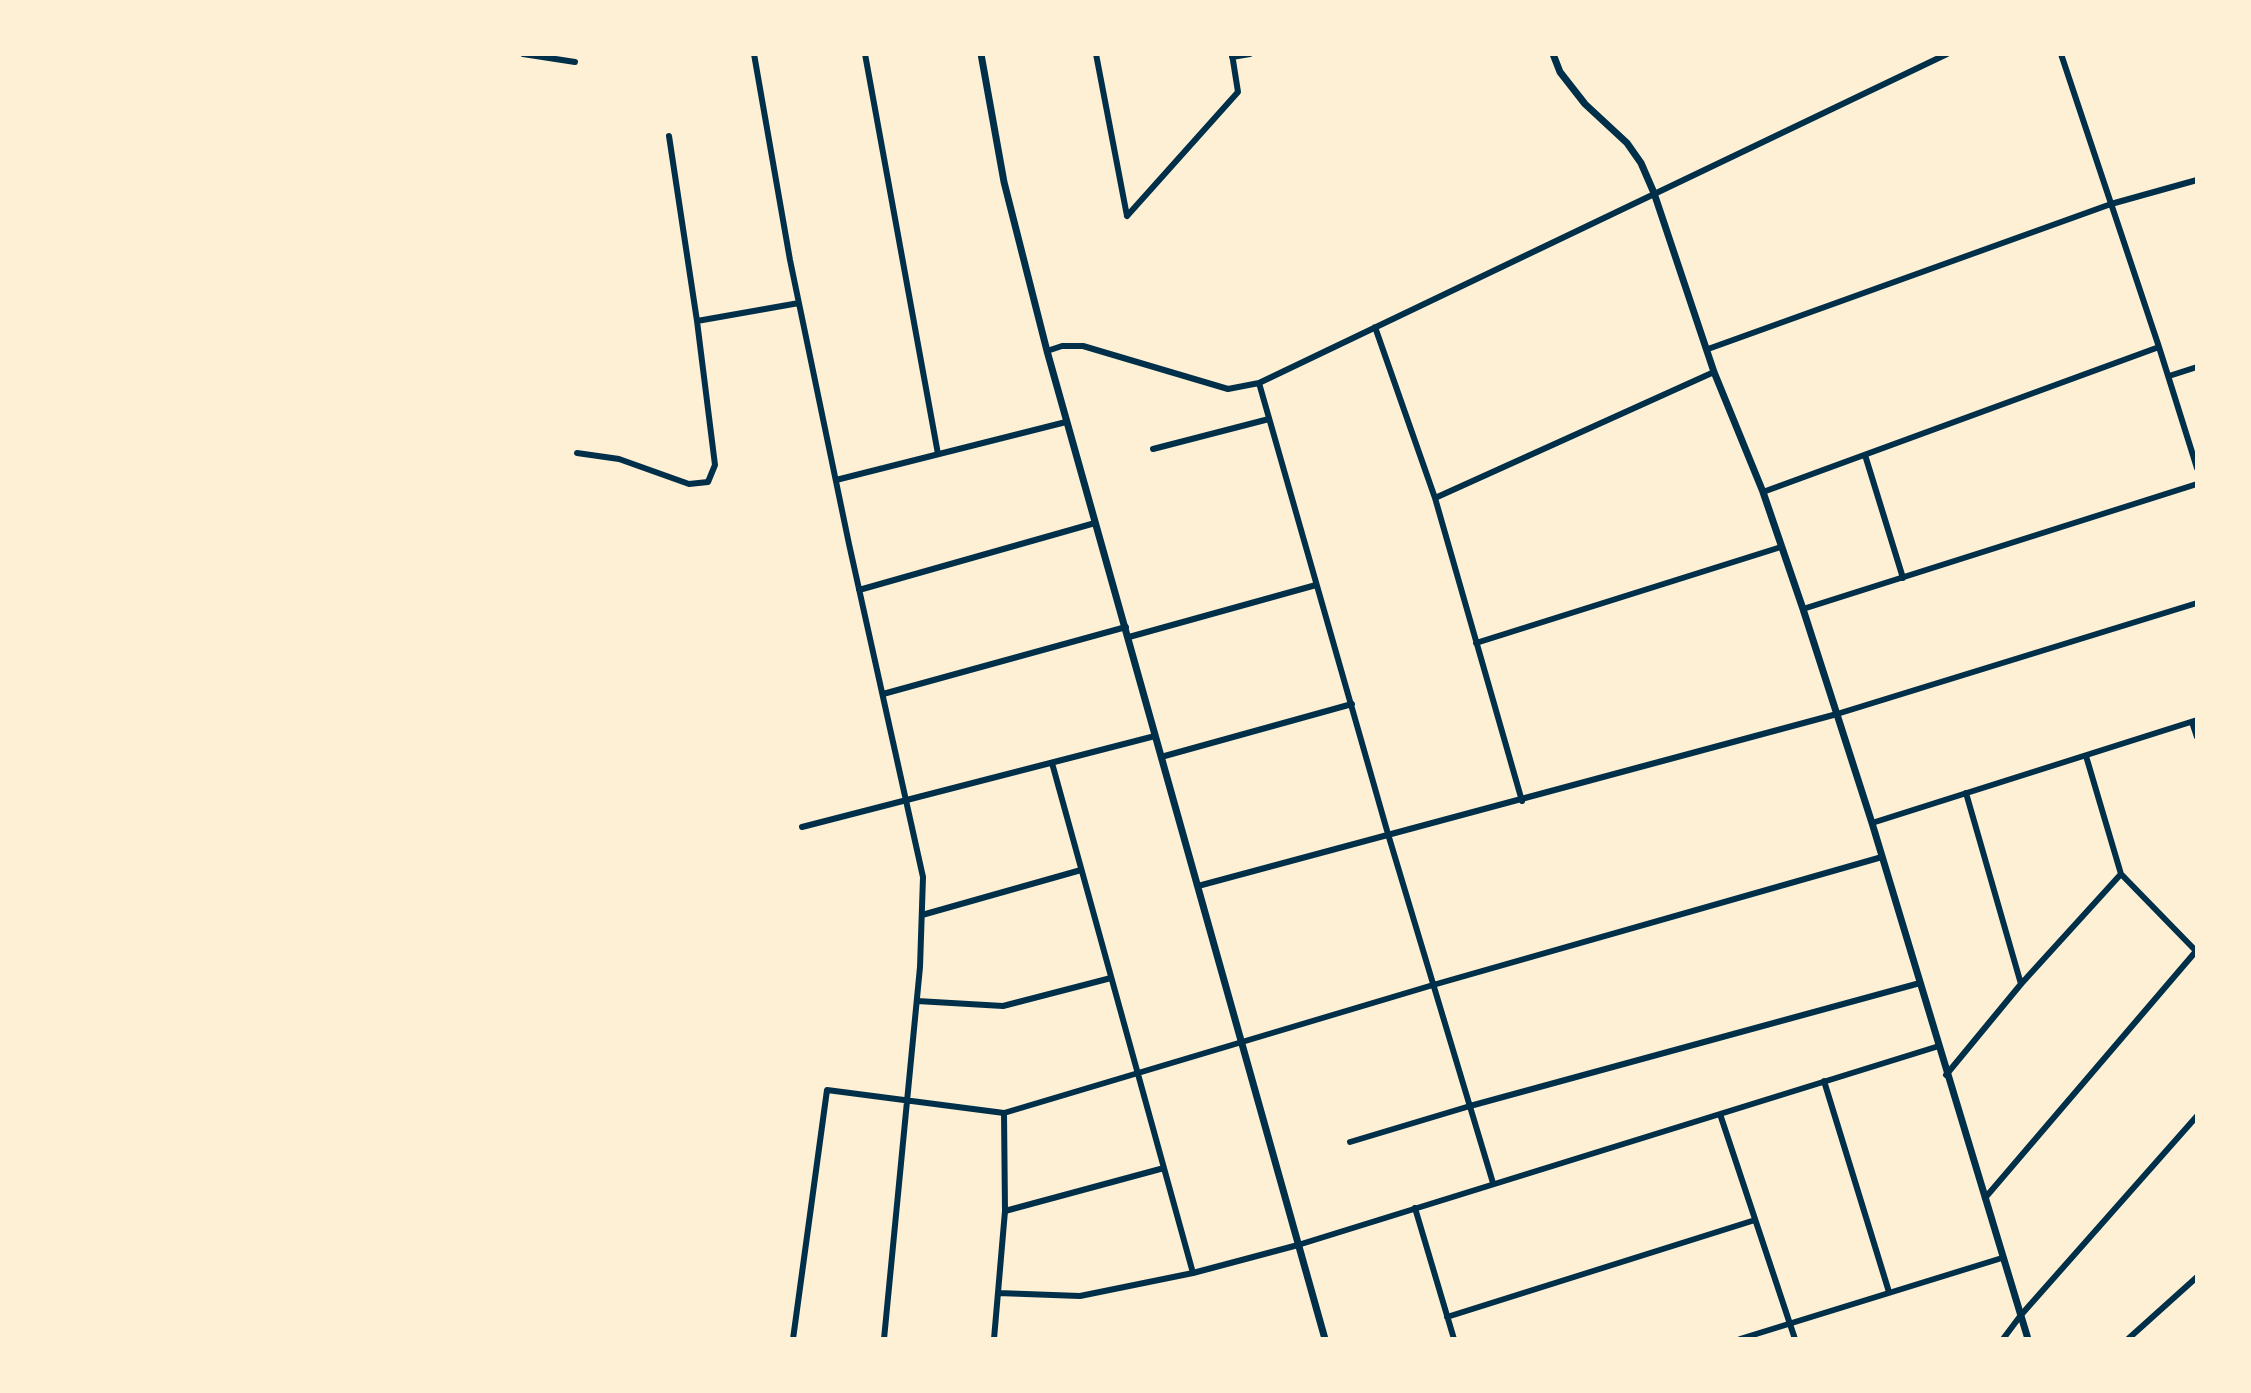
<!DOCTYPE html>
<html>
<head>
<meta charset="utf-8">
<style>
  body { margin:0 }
  #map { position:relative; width:2251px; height:1393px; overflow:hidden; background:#fdf0d5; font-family:"DejaVu Sans",sans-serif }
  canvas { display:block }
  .frame { position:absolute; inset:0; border:56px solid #fdf0d5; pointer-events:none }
</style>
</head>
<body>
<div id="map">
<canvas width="2251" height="1393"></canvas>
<div class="frame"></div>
</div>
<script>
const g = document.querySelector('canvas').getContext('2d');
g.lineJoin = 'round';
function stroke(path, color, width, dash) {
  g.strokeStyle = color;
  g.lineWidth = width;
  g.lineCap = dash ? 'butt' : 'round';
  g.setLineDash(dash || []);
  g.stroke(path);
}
const minor = new Path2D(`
  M523 54 575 62
  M754 54 790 260 849 544 923 877 920 967 884 1339
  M865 54 938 454
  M1096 54 1127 216
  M2061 54 2159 347 2197 468
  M1232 57 1250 54
  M1127 216 1238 92 1232 54
  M697 321 799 303
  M1375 327 1435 498 1522 801
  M1708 349 2111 204 2197 180
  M1047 351 1062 346H1083L1228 389 1259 383 1947 54
  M2169 376 2197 367
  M1259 383 1388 834 1493 1183
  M1153 449 1269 419
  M577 453 619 459 689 484 708 482 715 465 697 321 669 136
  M1865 455 1903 578
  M836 480 1066 422
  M1763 492 2159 347
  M1435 498 1714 372
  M859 590 1095 523
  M1803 609 2197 484
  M1129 637 1316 585
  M1476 643 1781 547
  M883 694 1126 627
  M2192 722 2197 737
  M1161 757 1352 704
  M1052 763 1193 1273
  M1966 793 2021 984
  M1872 823 2197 720
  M802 827 1155 736
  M2121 874 2196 951
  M1198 886 1837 714 2197 603
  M922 915 1081 870
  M917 1001 1003 1006 1111 978
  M1946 1075 2021 984 2121 874 2086 756
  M1824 1081 1889 1292
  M1720 1114 1795 1339
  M1350 1142 1470 1106 1920 983
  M1985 1198 2197 950
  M1415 1208 1454 1339
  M1005 1211 1164 1168
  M998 1293 1080 1296 1193 1273 1298 1245 1939 1046
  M1447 1317 1755 1220
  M793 1339 827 1090 1004 1113 1433 985 1882 857
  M994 1339 1005 1211 1004 1113
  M1740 1339 2002 1258
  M2003 1339 2021 1315 2197 1116
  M2128 1339 2197 1277`);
const tertiary = new Path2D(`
  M981 54 1004 182 1047 351 1325 1339
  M1553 54 1560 72 1585 104 1627 143 1641 163 1654 193 1714 372 1763 492 1803 609 1872 823 2028 1339`);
stroke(minor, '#003049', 6);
stroke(tertiary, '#003049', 7);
</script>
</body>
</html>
